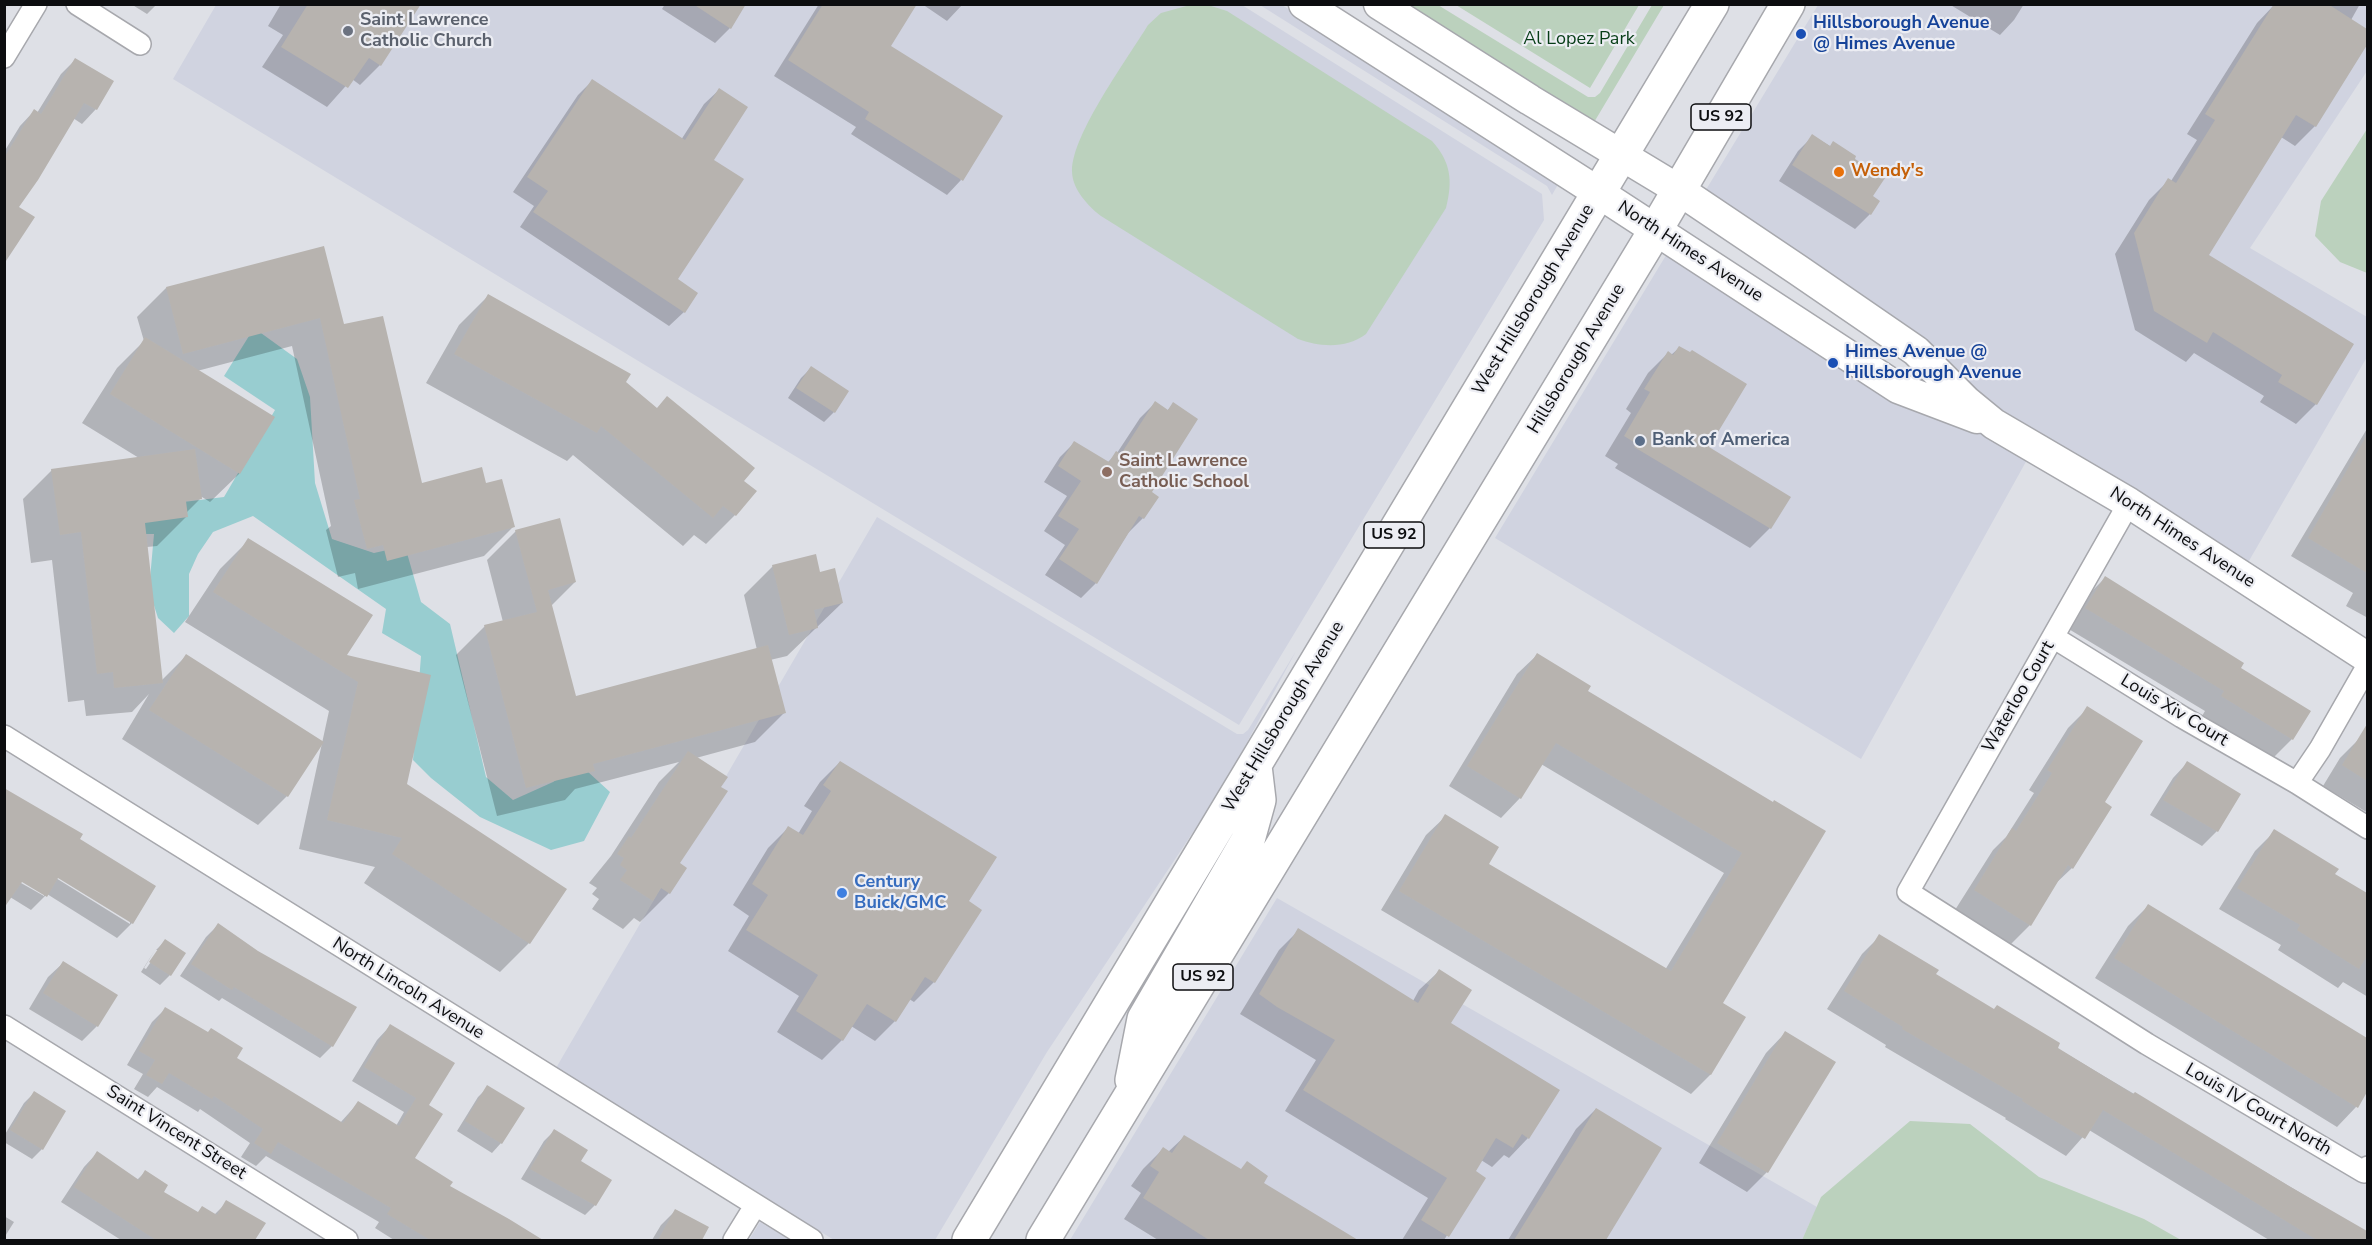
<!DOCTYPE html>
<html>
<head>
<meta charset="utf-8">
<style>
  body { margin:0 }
  #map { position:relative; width:2372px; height:1245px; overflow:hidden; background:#dee0e6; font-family:"Nunito Sans",sans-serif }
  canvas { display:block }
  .frame { position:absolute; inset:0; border:6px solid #0c0d0f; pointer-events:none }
</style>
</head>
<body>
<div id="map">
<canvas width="2372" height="1245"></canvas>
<div class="frame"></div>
</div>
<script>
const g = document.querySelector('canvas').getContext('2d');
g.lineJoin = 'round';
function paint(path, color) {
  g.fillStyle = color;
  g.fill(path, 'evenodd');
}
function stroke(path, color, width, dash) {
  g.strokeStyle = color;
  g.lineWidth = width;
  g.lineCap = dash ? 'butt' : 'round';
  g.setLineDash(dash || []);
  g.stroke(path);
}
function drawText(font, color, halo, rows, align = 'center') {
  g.font = font + ' "Nunito Sans",sans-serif';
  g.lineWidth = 4.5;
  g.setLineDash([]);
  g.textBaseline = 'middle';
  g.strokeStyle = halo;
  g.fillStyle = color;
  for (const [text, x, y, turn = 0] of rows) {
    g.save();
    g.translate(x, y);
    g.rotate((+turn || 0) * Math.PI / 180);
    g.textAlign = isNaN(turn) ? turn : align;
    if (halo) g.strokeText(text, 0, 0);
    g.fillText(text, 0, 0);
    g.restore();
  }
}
const built = new Path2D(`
  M216 5H1242L1542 194 1544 220 1239 725 173 79Z
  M1260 5H1282L1560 181 1552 195 1547 186Z
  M1818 5H2367V71L2250 248 2367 317V357L2246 566 2030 434 1704 193Z
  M1668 252 1981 431 1987 438 1989 436 2028 458 1861 759 1495 538Z
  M877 517 1237 734H1243L1248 730 1296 651 1223 787 1047 1052 935 1240H834L556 1068Z
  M1277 898 1817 1207 1802 1240H1070Z
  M760 1222 790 1240H749Z`);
const green = new Path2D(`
  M1190 5H1208L1227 11 1432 141C1451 162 1453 181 1446 208L1366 334C1347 349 1319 347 1298 339L1101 216C1088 206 1072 189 1072 171 1072 134 1128 58 1148 25L1161 13Z
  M1400 5H1438L1588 97H1595L1600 93 1652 5H1664L1593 124Z
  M1456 5H1639L1590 88Z
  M2367 129V273L2340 262 2315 236 2321 201Z
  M1910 1121 1970 1124 2039 1177 2144 1219 2181 1240H1802L1821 1197Z`);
const water = new Path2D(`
  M254 328 297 359 310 397 315 483 332 539 374 553 405 546 421 602 450 624 486 777 513 800 553 782 574 768 587 771 610 792 584 841 551 850 480 817 431 778 413 760 421 656 382 633 386 609 253 516 213 532 198 554 189 574V616L174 633 158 618 149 590 154 534H119L151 506 224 497 275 410 224 376Z`);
const shadow = new Path2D(`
  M131 4H157L147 14Z
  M281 4H419L380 65 360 85 352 79 327 107 262 67 283 35 268 26Z
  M665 4H744L730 28 715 43 662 9Z
  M819 4H915L889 46 961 180 947 195 851 134 856 127 774 76Z
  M922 4H963L947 21Z
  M1949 4H2024L2014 20 2000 35Z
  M2275 4H2360L2351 20 2368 31V42L2315 126 2295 146 2281 137 2207 255 2316 404 2296 424 2260 402 2264 396 2194 353 2186 362 2135 330 2115 254 2149 200 2169 180 2171 181 2197 140 2187 134 2257 23Z
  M75 60 96 109 82 124 73 118 17 207 4 261V152L20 126 34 111 37 113 61 74Z
  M592 81 681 140 704 104 719 90 712 160 675 280 696 294 684 312 669 326 520 227 534 206 513 192 578 95Z
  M1813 136 1852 159 1871 197 1870 214 1855 229 1779 181 1798 151Z
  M322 248 342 326 421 484H485L513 527 484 556 358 589 355 573 338 577 326 530 331 526 292 346 197 371 273 418 239 474 210 502 202 497 186 513V517L157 546 147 547 161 681 186 656 287 796 258 825 122 739 149 694 132 712 86 716 84 700 68 702 52 560 31 563 23 499 52 470 139 458 82 423 117 368 144 341 137 317 166 288Z
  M488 296 624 383 755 491 735 515 706 544 694 535 683 546 573 455 567 461 426 383 459 325Z
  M1679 348 1706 447 1770 528 1750 548 1615 468 1618 464 1605 456 1631 413 1626 409 1648 373 1668 353 1671 355Z
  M811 368 834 412 824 422 788 398 801 378Z
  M1155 403 1167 411 1173 404 1143 518 1128 533 1096 583 1081 598 1045 575 1065 545 1044 531 1067 496 1044 482 1060 457 1074 443 1107 463 1117 453 1140 418Z
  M2368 427V618L2346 606 2353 593 2291 556Z
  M516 531 575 582 551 606 575 698 757 650 744 595 773 566 819 574 842 603 787 656 770 660 784 713 755 742 696 758 678 864 669 893 640 922 634 918 623 929 592 909 599 899 592 894 597 888 589 883 611 856 659 782 679 762 575 789 565 800 497 816 456 655 485 626 503 622 487 560Z
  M249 540 344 656 429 677 406 785 565 889 529 943 500 972 364 883 375 867 299 849 329 711 185 622 220 569Z
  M2105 578 2239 669 2292 739 2272 759 2202 716 2205 711 2067 628 2085 598Z
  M1537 655 1585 692 1772 804 1720 1003 1744 1018 1710 1075 1691 1094 1381 910 1426 835 1446 816 1487 865 1665 970 1724 873 1541 764 1520 798 1501 818 1449 786 1517 674Z
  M2088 708 2103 803 2072 868 2053 886 2030 925 2010 945 1955 910 1993 850 2006 837 2034 793 2029 790 2068 728Z
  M2360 738 2368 743V813L2323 786 2340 758Z
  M840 762 967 902 934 982 914 1002 909 999 895 1021 875 1041 851 1026 842 1040 822 1060 777 1032 799 996 728 951 749 916 733 905 768 848 788 828 798 834 812 811 804 806 820 782Z
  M2187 763 2239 794 2217 831 2202 846 2150 815 2173 778Z
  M4 790 78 840 154 886 132 923 117 938 47 894 31 910 10 897ZM52 873 130 921V924L51 875ZM16 877 44 893V896L14 879Z
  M2275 831 2333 875 2368 895V997L2343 982 2338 988 2278 950 2281 945 2219 909 2255 851Z
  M2148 906 2368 1040V1089L2356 1107 2337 1127 2095 978 2128 926Z
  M218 925 257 952 332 1046 320 1058 222 998 219 1001 180 976 206 937Z
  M1299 930 1413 1001 1419 990 1439 971 1449 1023 1528 1138 1509 1158 1504 1155 1492 1167 1481 1160 1474 1172 1484 1178 1444 1240H1402L1428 1198 1285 1111 1316 1060 1240 1014 1279 950Z
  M1880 936 1934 975 2368 1233V1240H2269L2089 1130 2066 1156 2005 1119 2006 1118 1885 1047 1886 1045 1827 1009 1862 954Z
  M165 941 184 953 170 975 160 985 141 972 155 950 144 968 146 969 159 950H156Z
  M63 963 116 995 97 1026 82 1041 29 1009 48 977Z
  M165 1009 235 1058 340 1123 358 1103 396 1126 404 1112 352 1081 377 1040 390 1026 427 1106 413 1159 448 1187 509 1220 540 1240H394L375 1228 379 1222 266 1156 256 1166 241 1157 250 1143 200 1109 198 1112 157 1087 148 1097 134 1089 143 1074 127 1065 152 1022Z
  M1785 1033 1834 1062 1767 1172 1747 1192 1699 1163 1766 1053Z
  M488 1087 501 1143 492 1153 457 1131 478 1097Z
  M34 1093 64 1112 42 1149 32 1159 4 1142V1136L24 1103Z
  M1596 1109 1660 1149 1605 1240H1508L1576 1129Z
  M554 1131 579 1162 595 1205 585 1215 521 1179 544 1141Z
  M1184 1137 1262 1184 1352 1238 1350 1240H1158L1124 1219 1141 1193 1131 1186 1143 1169 1163 1149 1168 1152Z
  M97 1153 137 1180 145 1172 162 1192 197 1213 214 1215 227 1202 255 1240H121L61 1202 84 1167Z
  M676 1210 707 1227 700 1240H652L661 1225Z
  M4 1216 14 1222 4 1238Z`);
const building = new Path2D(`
  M308 4H421L381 66 369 58 348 88 281 47Z
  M693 4H746L731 29Z
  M823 4H917L891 46 1003 116 963 181 865 119 869 112 788 60Z
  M2274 4H2328L2367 29V45L2316 127 2296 115 2209 255 2354 344 2317 405 2278 382 2282 375 2213 332 2207 343 2154 311 2134 233 2168 178 2176 183 2215 120 2205 114Z
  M75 58 114 81 97 110 84 103 38 180 19 207 35 217 4 264V158L34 109 41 114Z
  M592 79 685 140 719 88 748 107 714 160 744 179 678 279 698 293 685 313 533 212 548 191 527 177Z
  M1812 134 1830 146 1833 141 1856 156 1855 159 1885 178 1873 196 1880 201 1871 215 1792 165Z
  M324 246 344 324 383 316 422 483 482 467 486 483 502 479 515 527 387 561 383 545 367 549 354 500 360 499 320 318 183 354 166 287Z
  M488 294 631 374 626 382 657 408 667 396 755 468 744 481 757 491 736 516 723 506 713 518 601 426 597 433 454 354Z
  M145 337 275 417 240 474 110 394Z
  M1679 346 1690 352 1692 350 1747 384 1709 447 1791 497 1771 529 1634 447 1637 444 1624 436 1650 392 1644 389 1668 351 1673 355Z
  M811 366 849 391 835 413 796 388Z
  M1155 401 1168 410 1173 402 1198 419 1152 492 1159 497 1144 519 1139 516 1097 584 1059 559 1079 529 1058 516 1081 481 1058 466 1074 441 1109 462 1116 451 1121 454Z
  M2367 435V573L2308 538Z
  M195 449 202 499 186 501 188 517 145 523 163 683 114 688 113 672 97 674 81 532 60 535 51 469Z
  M560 518 576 582 548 590 576 696 768 645 786 713 593 764 595 771 526 788 484 625 537 612 515 530Z
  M248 538 373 615 347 655 431 675 407 784 567 889 530 944 392 854 402 838 327 820 358 682 213 592Z
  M816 554 820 572 835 568 843 603 814 610 818 628 789 635 772 565Z
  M2105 576 2244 663 2241 668 2311 711 2293 740 2221 696 2224 691 2085 608Z
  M1537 653 1591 686 1588 691 1773 802 1774 800 1826 831 1723 1003 1746 1017 1711 1075 1399 891 1445 814 1499 847 1489 864 1671 971 1742 853 1556 743 1521 799 1467 766Z
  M186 654 324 742 288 797 149 710Z
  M2087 706 2143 741 2105 802 2112 807 2073 869 2068 865 2031 926 1974 890 2012 828 2016 831 2052 773 2047 770Z
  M2367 724V781L2342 765Z
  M688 751 728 777 721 787 728 791 680 863 687 868 670 894 661 888 653 901 620 880 627 870 620 865 624 858 617 854 629 836 631 838Z
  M840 761 997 857 969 901 982 910 935 983 925 977 896 1022 867 1004 843 1041 796 1011 818 975 746 930 768 895 752 884 788 826 803 835 831 791 823 785Z
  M2187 761 2241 794 2218 832 2163 800Z
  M4 788 83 834 80 839 156 886 133 924 58 878 47 897 22 882 4 908Z
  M2274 829 2339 869 2335 874 2367 893V956L2359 969 2297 930 2300 925 2237 888Z
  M2148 904 2367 1038V1092L2358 1108 2114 958Z
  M218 923 258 951 357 1007 333 1047 234 987 232 990 191 964Z
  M1298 928 1418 1003 1439 969 1472 990 1451 1023 1560 1090 1529 1139 1522 1134 1513 1148 1496 1138 1476 1171 1486 1178 1449 1237 1421 1220 1447 1178 1303 1090 1335 1040 1277 1007 1259 994Z
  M1879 934 1939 970 1936 974 1994 1009 1997 1005 2060 1043 2058 1048 2133 1094 2135 1092 2289 1186 2367 1231V1240H2317L2103 1110 2085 1139 2022 1101 2023 1099 1902 1029 1903 1027 1844 991Z
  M165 939 186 953 171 976 149 962Z
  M63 961 118 995 98 1027 43 993Z
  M165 1007 208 1032 211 1028 243 1048 237 1058 343 1123 358 1101 399 1126 416 1098 364 1067 390 1024 455 1063 429 1105 443 1114 415 1158 453 1182 450 1186 509 1219 543 1240H430L387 1214 391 1208 278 1142 271 1154 254 1143 263 1129 214 1096 212 1099 169 1073 162 1084 146 1075 155 1060 139 1051Z
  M1785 1031 1836 1062 1768 1173 1717 1143Z
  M487 1085 525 1108 502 1144 465 1121Z
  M34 1091 66 1111 43 1150 10 1130Z
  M1596 1108 1662 1148 1606 1240H1514Z
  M554 1129 588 1150 581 1161 612 1180 596 1206 530 1169Z
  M1184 1135 1241 1169 1247 1161 1268 1176 1264 1183 1358 1240H1209L1143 1198 1159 1172 1150 1166 1163 1147 1172 1153Z
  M97 1151 139 1180 145 1170 168 1185 164 1192 198 1212 202 1206 217 1215 226 1200 266 1223 255 1240H156L74 1187Z
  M675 1209 709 1227 702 1240H658Z`);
const street = new Path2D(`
  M77 4 140 44
  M4 57 36 4
  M2129 503 1908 892 2147 1044 2364 1172 2368 1167
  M2053 637 2182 717 2297 783 2368 828
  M4 736 812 1240
  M2297 783 2320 749 2368 665
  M4 1026 347 1240
  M734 1240 755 1206`);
const secondary = new Path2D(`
  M1304 4 1599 193 1898 388 1977 418
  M1379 4 1530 100 1679 190 1798 270 1916 351 1966 401 1994 424 2129 503 2368 658`);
const primary = new Path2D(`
  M1132 1080 1144 1019 1248 840 1259 800 1255 766
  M969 1240 1712 4
  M1043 1240 1655 231 1788 4`);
const markers = [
  [348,31,6,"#6b7280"],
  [1801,34,6,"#1a4fb4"],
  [1839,172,6,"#e8710a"],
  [1833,363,6,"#1a4fb4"],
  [1640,441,6,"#5c6f8a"],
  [1107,472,6,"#8d6e63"],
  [842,893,6,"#3f7fe0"]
];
const shields = [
  [1721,117,60],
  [1394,535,60],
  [1203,977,60]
];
const shieldNames = [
  ["US 92",1721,117],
  ["US 92",1394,535],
  ["US 92",1203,977]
];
const worshipNames = [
  ["Saint Lawrence",360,21],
  ["Catholic Church",360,42]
];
const transitNames = [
  ["Hillsborough Avenue",1813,24],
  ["@ Himes Avenue",1813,45],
  ["Himes Avenue @",1845,353],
  ["Hillsborough Avenue",1845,374]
];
const parkNames = [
  ["Al Lopez Park",1579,40]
];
const foodNames = [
  ["Wendy's",1851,172]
];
const streetNames = [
  ["North Himes Avenue",1690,252,33],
  ["West Hillsborough Avenue",1534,300,-59],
  ["Hillsborough Avenue",1577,359,-59],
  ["North Himes Avenue",2182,538,33],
  ["Waterloo Court",2019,697,-60],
  ["Louis Xiv Court",2174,711,31],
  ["West Hillsborough Avenue",1284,717,-59],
  ["North Lincoln Avenue",408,989,32],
  ["Louis IV Court North",2258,1110,30],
  ["Saint Vincent Street",176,1133,32]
];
const serviceNames = [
  ["Bank of America",1652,441]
];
const educationNames = [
  ["Saint Lawrence",1119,462],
  ["Catholic School",1119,483]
];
const shopNames = [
  ["Century",854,883],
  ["Buick/GMC",854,904]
];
paint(built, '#d0d3e0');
paint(green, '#bbd1bd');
paint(water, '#98cdd0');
paint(shadow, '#0003');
paint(building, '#b7b3af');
stroke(street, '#a7a8ad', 24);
stroke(secondary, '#a7a8ad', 33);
stroke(primary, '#a7a8ad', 36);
stroke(street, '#fff', 21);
stroke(secondary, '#fff', 30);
stroke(primary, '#fff', 33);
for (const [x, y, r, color] of markers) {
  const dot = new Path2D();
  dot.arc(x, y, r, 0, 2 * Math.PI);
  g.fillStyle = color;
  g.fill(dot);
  stroke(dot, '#ecedf3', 2);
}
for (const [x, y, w] of shields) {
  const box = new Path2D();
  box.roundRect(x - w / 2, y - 13, w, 26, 4.5);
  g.fillStyle = '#ecedf3';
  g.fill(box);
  stroke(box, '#0c0d0f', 1.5);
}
drawText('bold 16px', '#0c0d0f', null, shieldNames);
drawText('bold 18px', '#5b616d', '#ecedf3', worshipNames, 'left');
drawText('bold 18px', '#164399', '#ecedf3', transitNames, 'left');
drawText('18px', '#063d16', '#ecedf3', parkNames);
drawText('bold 18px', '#c56008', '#ecedf3', foodNames, 'left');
drawText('18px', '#0c0d0f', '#ecedf3', streetNames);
drawText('bold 18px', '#4e5e75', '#ecedf3', serviceNames, 'left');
drawText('bold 18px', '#785e54', '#ecedf3', educationNames, 'left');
drawText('bold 18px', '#366cbe', '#ecedf3', shopNames, 'left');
</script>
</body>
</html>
